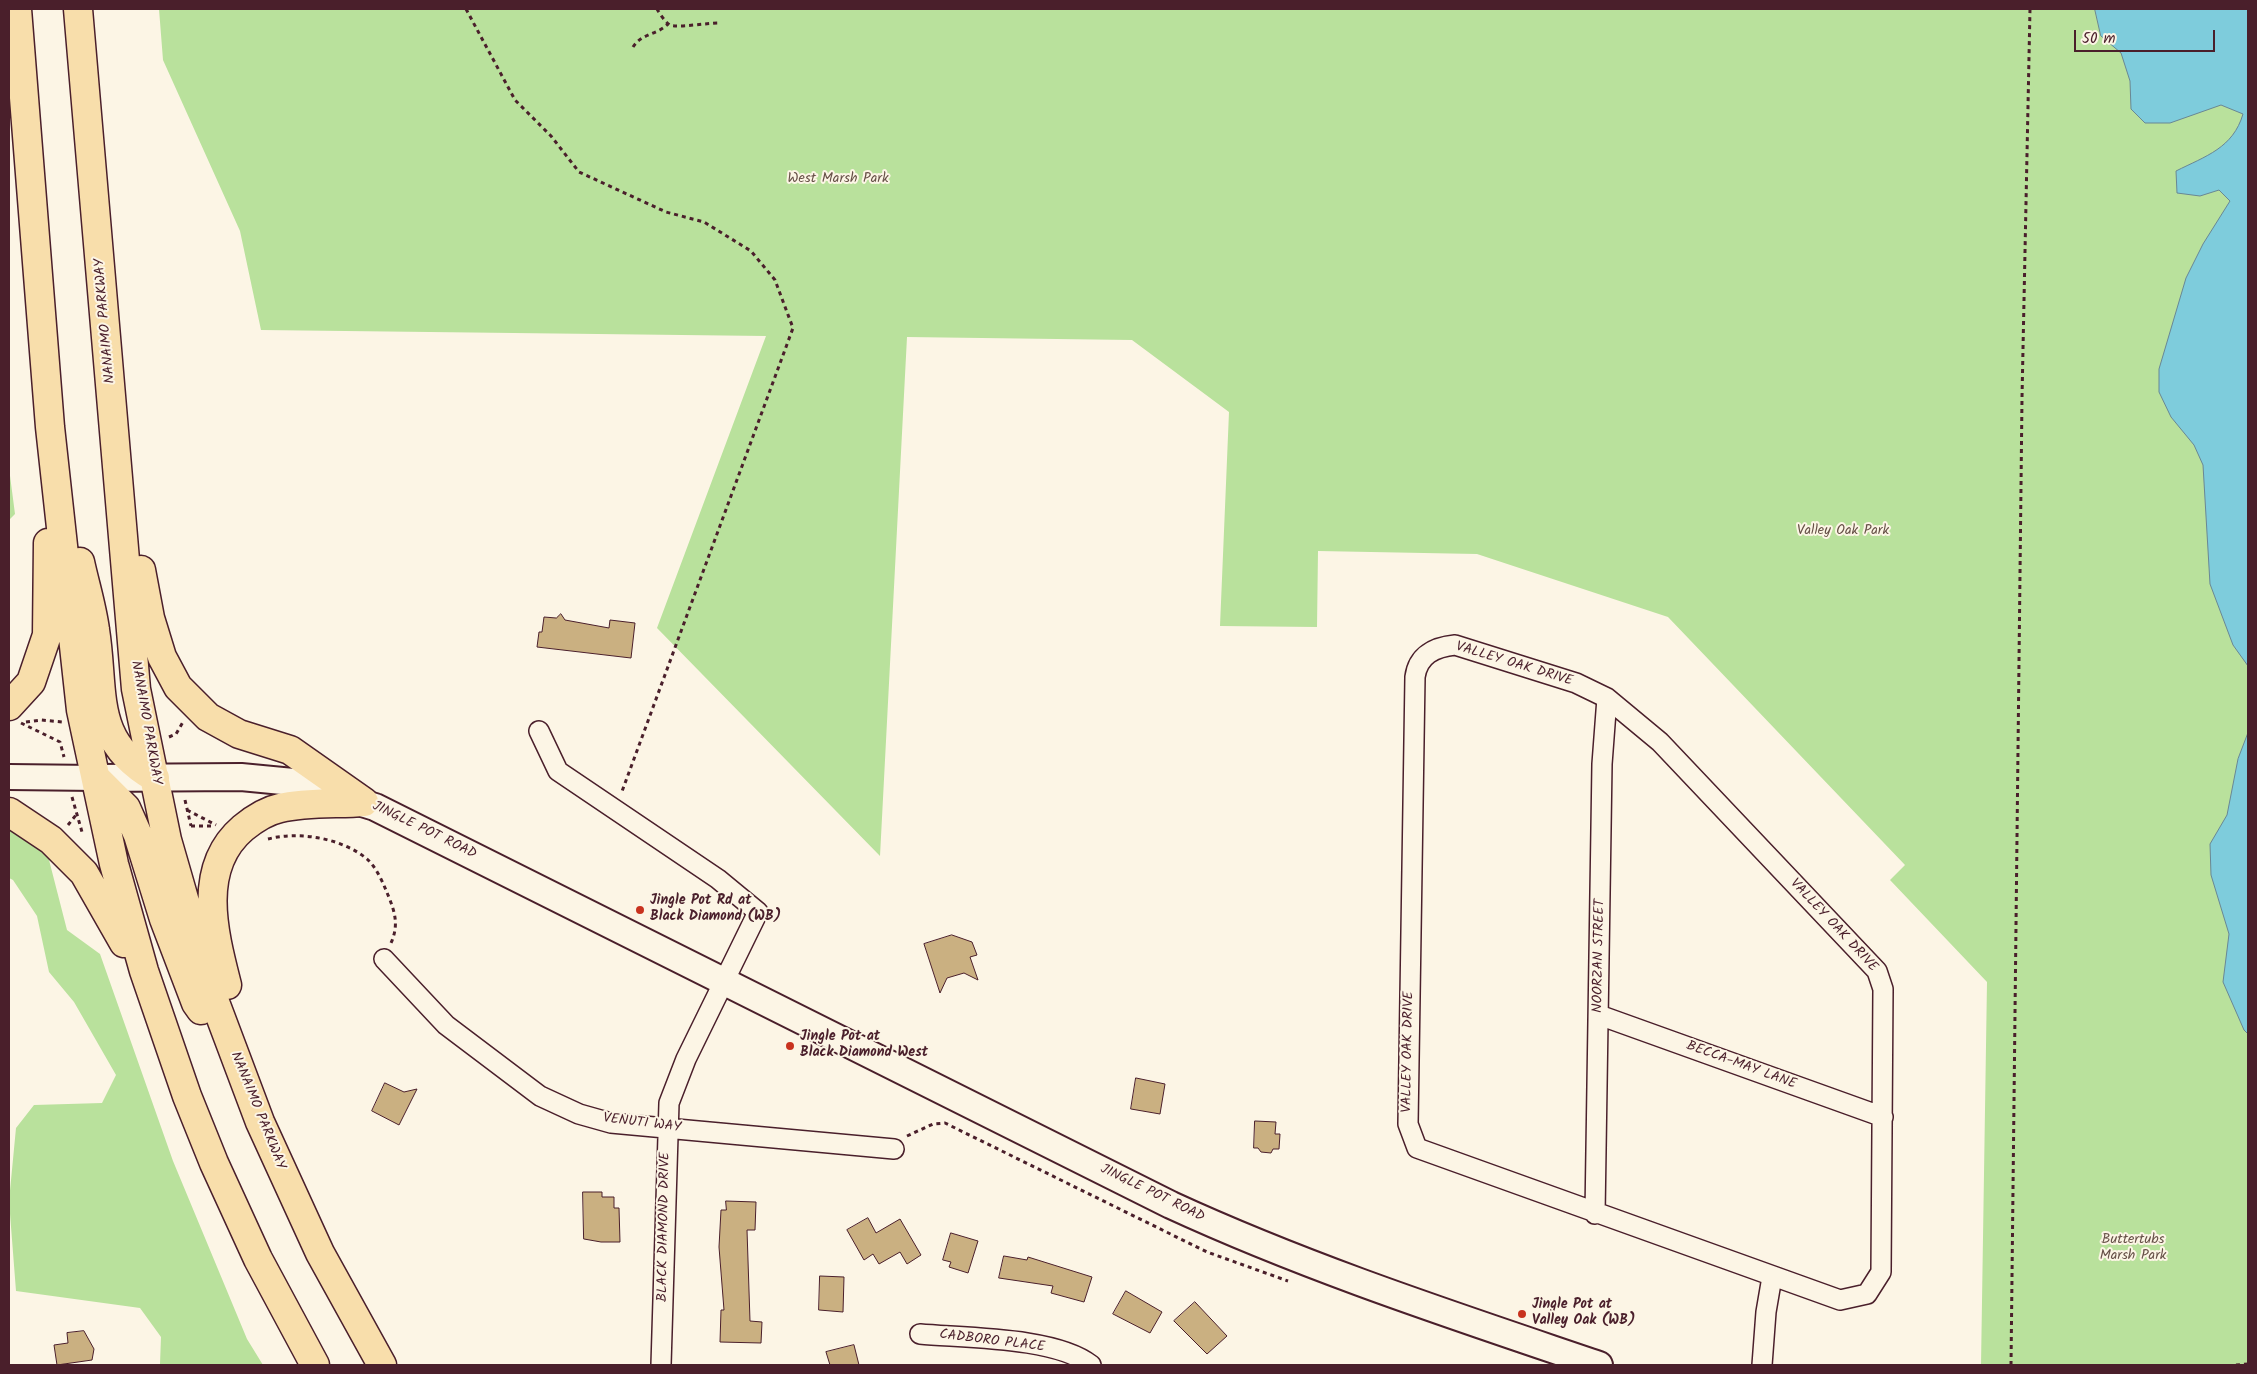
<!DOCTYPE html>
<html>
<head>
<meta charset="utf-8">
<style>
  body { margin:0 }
  #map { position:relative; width:2257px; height:1374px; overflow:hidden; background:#fcf5e5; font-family:Kalam,sans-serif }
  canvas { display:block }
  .frame { position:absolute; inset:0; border:10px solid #4a1f2b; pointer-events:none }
  .scale { position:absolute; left:2074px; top:30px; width:141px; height:22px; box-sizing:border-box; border:2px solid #4a1f2b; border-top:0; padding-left:6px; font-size:15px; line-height:18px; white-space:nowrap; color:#4a1f2b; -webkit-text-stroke:4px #fcf5e5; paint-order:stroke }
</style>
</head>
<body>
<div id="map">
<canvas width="2257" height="1374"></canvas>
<div class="frame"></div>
<div class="scale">50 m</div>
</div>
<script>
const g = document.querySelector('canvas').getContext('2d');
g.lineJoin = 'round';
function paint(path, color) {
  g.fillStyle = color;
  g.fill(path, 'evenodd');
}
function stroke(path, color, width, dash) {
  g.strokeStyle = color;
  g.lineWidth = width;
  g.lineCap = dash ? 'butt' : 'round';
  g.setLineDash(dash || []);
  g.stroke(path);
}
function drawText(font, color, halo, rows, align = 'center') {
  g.font = font + ' Kalam,sans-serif';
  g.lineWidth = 4;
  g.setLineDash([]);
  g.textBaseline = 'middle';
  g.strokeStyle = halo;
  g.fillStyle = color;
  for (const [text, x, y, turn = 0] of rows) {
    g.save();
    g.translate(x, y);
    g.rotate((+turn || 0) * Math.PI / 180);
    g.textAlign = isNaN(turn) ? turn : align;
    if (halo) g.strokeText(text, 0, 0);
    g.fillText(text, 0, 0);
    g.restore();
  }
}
const green = new Path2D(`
  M159 9H2248V1365H1981L1987 982 1890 880 1905 865 1668 617 1477 554 1318 551 1317 627 1220 626 1229 412 1132 340 907 337 880 856 657 628 766 336 261 330 240 231 163 60Z
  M9 468 15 514 9 520Z
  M9 830 48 856 67 930 100 954 173 1161 247 1339 263 1365H108L160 1364 161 1337 140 1308 16 1291 9 1201 16 1128 34 1105 102 1103 116 1075 74 1002 49 972 37 916 13 880 9 878Z`);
const water = new Path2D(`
  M2095 9H2248V666L2233 645 2210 584 2203 465 2194 445 2171 417 2159 392V369L2186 278 2203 244 2230 201 2219 190 2200 196 2177 193 2176 171C2206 156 2233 148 2243 114L2221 105 2170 123H2145L2131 109 2130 81 2121 53 2101 36Z
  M2248 733V1034L2244 1030 2223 982 2229 934 2211 875 2210 844 2227 815 2238 759Z`);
const building = new Path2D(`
  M561 614 565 620 609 628 610 620 635 623 631 658 537 647 539 632H542L544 617 556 618Z
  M952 935 972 942 977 955 970 957 978 980 964 973 947 978 940 993 924 944Z
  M1136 1078 1165 1084 1160 1114 1131 1109Z
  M385 1083 404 1092 417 1089 399 1125 372 1111Z
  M1255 1121 1276 1122 1275 1134H1280L1279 1149H1273L1271 1153 1261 1152 1258 1148H1254Z
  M583 1192H602V1197H614V1208H619L620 1242H601L584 1239Z
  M726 1201 756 1202 755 1230H747L750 1321 762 1322 761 1343 720 1342 721 1310H724L719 1247 721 1210H726Z
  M868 1218 876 1233 900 1219 921 1255 907 1264 900 1252 879 1264 873 1254 864 1260 847 1230Z
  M951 1233 978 1241 968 1273 949 1267 951 1262 943 1260Z
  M1004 1256 1027 1260 1028 1257 1092 1277 1084 1302 1051 1293 1053 1286 999 1278Z
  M820 1276 844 1277 843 1312 819 1310Z
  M1126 1291 1162 1312 1150 1333 1113 1314Z
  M1195 1302 1227 1336 1207 1354 1174 1321Z
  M84 1331 94 1349 92 1360 57 1365 54 1345 68 1343 67 1333Z
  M854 1345 859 1365H830L826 1352Z`);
const path = new Path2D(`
  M466 9 515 100 551 136 579 172 666 212 704 222 751 251 775 280 793 328 621 794
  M657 9C660 14 665 22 670 25 676 28 707 23 719 23
  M633 47C642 33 657 35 668 24
  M26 722 41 720 62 722
  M21 723 60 742 64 757
  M169 737 176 734 183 722
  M72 797 82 832
  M185 800 191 826
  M187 810 216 825
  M68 825 76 815
  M191 826H214
  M268 839C299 831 342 838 367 859 377 868 383 883 388 895 395 912 399 925 391 943
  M907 1136 933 1124 945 1123 1207 1252 1288 1281
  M2011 1365 2022 398 2030 9
  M2236 1365 2248 1364`);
const minor = new Path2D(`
  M1455 645 1576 683 1607 698 1660 742 1877 971 1883 989 1881 1272 1867 1294 1840 1300 1417 1148 1408 1124 1415 677C1418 655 1435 647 1455 645Z
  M539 731 558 771 718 879 758 912 686 1059 669 1103 661 1365
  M384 959 446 1025 540 1096 579 1114 611 1123 894 1149
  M1599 1015 1883 1117
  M1595 1214 1602 764 1607 698
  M920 1334C965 1338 1056 1337 1091 1365
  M1762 1365 1766 1312 1772 1277`);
const tertiary = new Path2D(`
  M9 777 96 778`);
const secondary = new Path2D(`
  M96 778 241 777 293 782 375 807 1171 1205C1310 1269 1455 1316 1599 1365`);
const trunk = new Path2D(`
  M17 9 50 427 81 710 114 864 144 971 187 1096 214 1163 258 1259 315 1365
  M78 9 136 689 167 840 210 989 260 1122 320 1253 382 1365
  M80 562C85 585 92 607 95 630 105 693 90 741 155 778
  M141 570 150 618 162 657 178 687 208 717 239 734 290 750 364 802
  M9 706 31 682 47 635 48 543
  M96 778 126 808 138 835 164 919 196 1003 201 1010
  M9 812 51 840 84 873 124 943
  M227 985C214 934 196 868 243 828 254 819 266 811 280 808 306 802 337 804 364 802`);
const markers = [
  [640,910,5,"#c8321e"],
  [790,1046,5,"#c8321e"],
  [1522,1314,5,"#c8321e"]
];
const parkNames = [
  ["West Marsh Park",838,180],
  ["Valley Oak Park",1843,532],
  ["Buttertubs",2133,1241],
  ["Marsh Park",2133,1257]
];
const streetNames = [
  ["NANAIMO PARKWAY",106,321,-95],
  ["VALLEY OAK DRIVE",1514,665,17],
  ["NANAIMO PARKWAY",145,723,80],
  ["JINGLE POT ROAD",424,831,26],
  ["VALLEY OAK DRIVE",1833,926,47],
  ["NOORZAN STREET",1600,956,-89],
  ["VALLEY OAK DRIVE",1409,1052,-89],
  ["BECCA-MAY LANE",1741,1066,20],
  ["NANAIMO PARKWAY",257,1111,68],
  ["VENUTI WAY",642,1124,7],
  ["JINGLE POT ROAD",1152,1194,26],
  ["BLACK DIAMOND DRIVE",665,1227,-89],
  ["CADBORO PLACE",992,1342,7]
];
const poiNames = [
  ["Jingle Pot Rd at",650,902],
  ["Black Diamond (WB)",650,918],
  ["Jingle Pot at",800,1038],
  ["Black Diamond West",800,1054],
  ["Jingle Pot at",1532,1306],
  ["Valley Oak (WB)",1532,1322]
];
paint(green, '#b9e19c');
paint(water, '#7eccdc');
stroke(water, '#698795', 1);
paint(building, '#cab081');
stroke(building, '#4a1f2b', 1);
stroke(minor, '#4a1f2b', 22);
stroke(tertiary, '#4a1f2b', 28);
stroke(secondary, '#4a1f2b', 30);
stroke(trunk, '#4a1f2b', 31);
stroke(path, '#4a1f2b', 3, [4, 4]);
stroke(minor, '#fcf5e5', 19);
stroke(tertiary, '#fcf5e5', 24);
stroke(secondary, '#fcf5e5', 26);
stroke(trunk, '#f8deab', 28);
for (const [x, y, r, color] of markers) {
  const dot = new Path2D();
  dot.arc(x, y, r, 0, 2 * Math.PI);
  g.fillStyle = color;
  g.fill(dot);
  stroke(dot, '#fcf5e5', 2);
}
drawText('14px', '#665047', '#fcf5e5', parkNames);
drawText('14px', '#4a1f2b', '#fcf5e5', streetNames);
drawText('bold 14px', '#4a1f2b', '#fcf5e5', poiNames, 'left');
</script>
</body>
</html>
